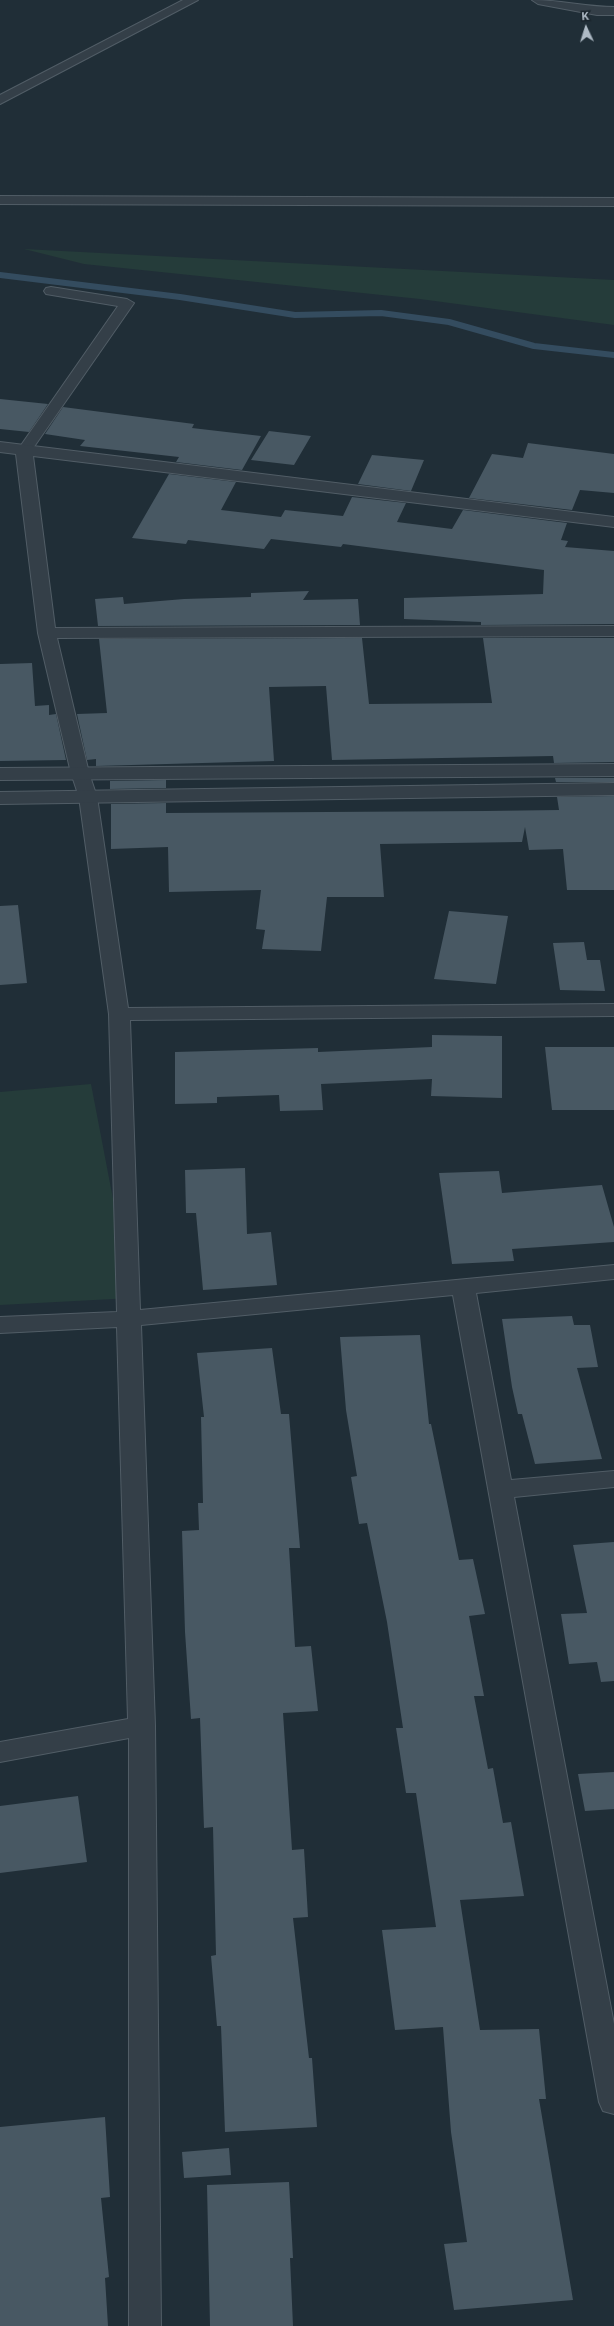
<!DOCTYPE html>
<html>
<head>
<meta charset="utf-8">
<style>
  body { margin:0 }
  #map { position:relative; width:614px; height:2326px; overflow:hidden; background:#202e37; font-family:"IBM Plex Sans",sans-serif }
  canvas { display:block }
  .north { position:absolute; left:566px; top:8px; width:40px; height:40px; -webkit-text-stroke:3px #19242c; paint-order:stroke; rotate:356deg; font-size:11px; font-weight:700; line-height:16px; text-align:center; color:#aebac5 }
  .north::after { content:''; display:block; margin:auto; width:14px; height:18px; background:#aebac5; clip-path:polygon(50% 0,100% 100%,50% 72%,0 100%) }
</style>
</head>
<body>
<div id="map">
<canvas width="614" height="2326"></canvas>
<div class="north">K</div>
</div>
<script>
const g = document.querySelector('canvas').getContext('2d');
g.lineJoin = 'round';
function paint(path, color) {
  g.fillStyle = color;
  g.fill(path, 'evenodd');
}
function stroke(path, color, width, dash) {
  g.strokeStyle = color;
  g.lineWidth = width;
  g.lineCap = dash ? 'butt' : 'round';
  g.setLineDash(dash || []);
  g.stroke(path);
}
const green = new Path2D(`
  M24 249 614 280V325L420 299 84 264Z
  M91 1084 132 1298 0 1305V1092Z`);
const stream = new Path2D(`
  M0 275 180 297 295 315 381 313 449 322 534 346 614 355`);
const building = new Path2D(`
  M0 399 48 404 29 432 0 429Z
  M63 407 194 424 192 428 261 436 242 470 176 462 179 457 80 446 85 440 45 434Z
  M269 431 311 436 294 465 251 460Z
  M528 443 614 454V493L580 490 572 510 469 498 492 454 523 458Z
  M372 455 424 460 411 491 358 484Z
  M169 474 236 482 221 510 281 517 285 510 343 516 352 497 406 503 397 522 452 529 463 510 567 523 561 540 568 541 565 547 614 551V624L481 625V622L404 619V598L543 594 544 570 343 544 341 547 271 539 264 549 188 540 186 544 132 538Z
  M309 591 303 600 358 599 360 625 98 626 95 599 123 597 124 604 184 599 251 597V593Z
  M362 638 369 704 492 703 483 638H614V762L554 763 553 756 332 760 326 686 269 687 274 761 96 766V759L87 760 77 714 107 713 99 639Z
  M32 663 35 706 49 705V715L56 714 66 760 0 761V664Z
  M555 778H614V782H556Z
  M166 780V788L110 789V781Z
  M614 796V890H567L563 849 529 850 525 827 522 842 380 844 384 897H327L321 951 262 949 265 930 256 929 261 890 169 892 168 847 111 849V804L166 803V813L485 811 559 810 557 797Z
  M18 905 27 983 0 985V906Z
  M449 911 508 916 496 984 434 979Z
  M584 942 587 960H600L605 991 560 990 553 943Z
  M432 1035 502 1036V1098L431 1096 432 1079 321 1084 323 1110 280 1111 279 1095 217 1097V1103L175 1104V1052L318 1048V1052L432 1047Z
  M545 1047H614V1110H552Z
  M245 1168 247 1234 271 1232 277 1285 203 1290 196 1213H186L185 1170Z
  M499 1171 502 1193 602 1185 614 1227V1242L512 1249 514 1261 452 1264 439 1173Z
  M572 1316 574 1325H590L598 1367 577 1368 602 1459 535 1464 522 1414H518L512 1387 502 1319Z
  M420 1335 429 1424H431L459 1560 473 1559 485 1614 469 1616 484 1696H474L488 1769 493 1768 503 1823 511 1822 524 1896 460 1900 480 2030 539 2029 546 2099H539L573 2300 454 2310 444 2244 467 2242 451 2132 443 2027 395 2030 382 1930 436 1927 416 1793H406L396 1728H403L387 1622 367 1523 359 1524 351 1477 357 1476 346 1410 340 1337Z
  M272 1348 281 1414H289L300 1548H289L295 1647 311 1646 318 1711 283 1713 292 1850 304 1849 308 1917 293 1918 309 2058H312L317 2127 225 2132 221 2026H217L211 1956 216 1955 213 1827 204 1828 200 1718 191 1719 185 1632 182 1531 199 1530 198 1503H203L201 1417H204L197 1353Z
  M614 1542V1681L601 1682 597 1662 569 1664 561 1614 587 1613 573 1545Z
  M614 1772V1809L585 1811 578 1774Z
  M78 1796 87 1862 0 1873V1806Z
  M105 2117 110 2197 101 2198 109 2277 105 2278 108 2326H0V2127Z
  M229 2148 231 2175 184 2178 182 2152Z
  M289 2182 293 2258H290L293 2326H210L207 2185Z`);
const service = new Path2D(`
  M51 287 127 299 134 303 29 454 24 455 17 451 118 306 46 294 44 291 46 288Z`);
const minor = new Path2D(`
  M183 0H198L0 104V95Z
  M532 0C560 0 586 7 614 7V15H597L538 4Z
  M0 196 614 198V206L0 204Z
  M0 442 614 517V527L33 456 55 628 614 626V636L57 638 89 773 97 797 128 1008 614 1004V1016L130 1020 140 1310 614 1265V1279L476 1293 511 1480 614 1471V1487L514 1497 614 2024V2114L603 2111 599 2102 453 1295 141 1325 155 1726 161 2326H129V1738L0 1762V1742L128 1719 117 1327 0 1333V1317L117 1312 109 1014 79 797 71 773 38 633 16 454 0 452Z`);
const tertiary = new Path2D(`
  M614 764V776L0 780V768Z
  M614 783V795L0 804V792Z`);
paint(green, '#253c3a');
stroke(stream, '#344c5f', 6);
paint(building, '#485863');
stroke(service, '#515d66', 2);
stroke(minor, '#515d66', 2);
stroke(tertiary, '#515d66', 2);
paint(service, '#343f48');
paint(minor, '#343f48');
paint(tertiary, '#343f48');
</script>
</body>
</html>
